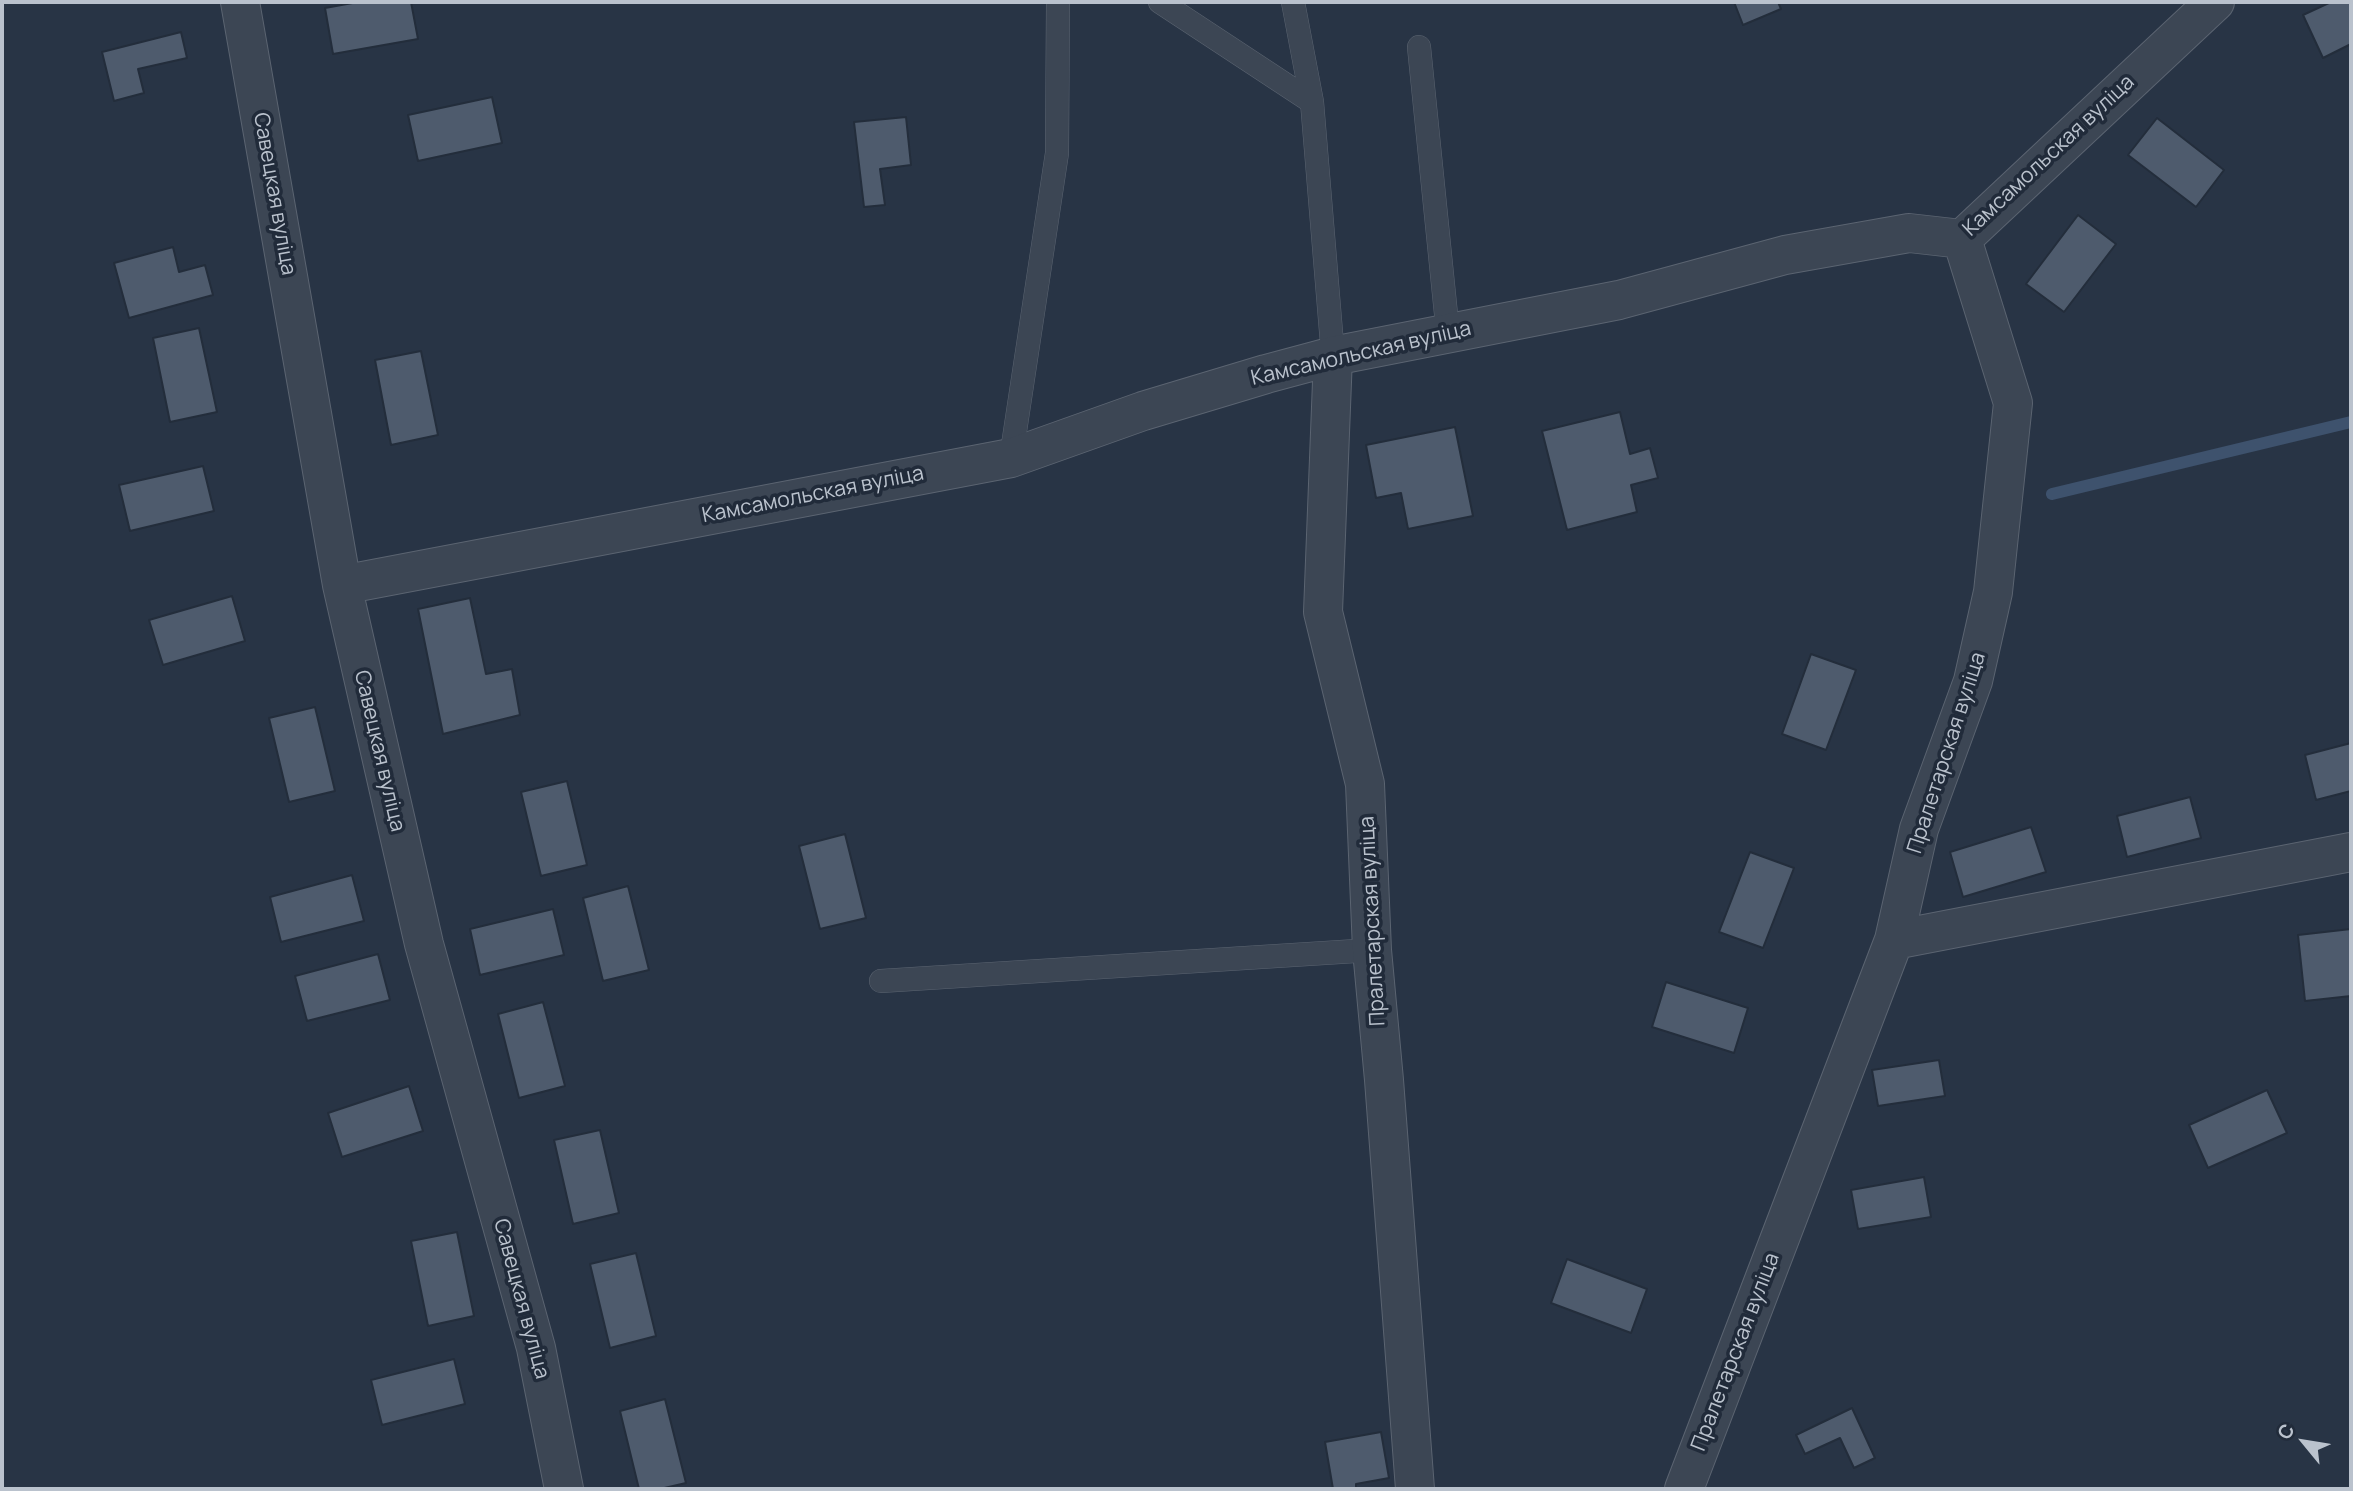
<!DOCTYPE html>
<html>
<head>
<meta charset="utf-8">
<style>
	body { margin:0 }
	#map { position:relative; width:2353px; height:1491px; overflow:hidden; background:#283445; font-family:Manrope,sans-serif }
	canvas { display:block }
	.frame { position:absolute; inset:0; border:4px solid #bac2cd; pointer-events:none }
	.north { position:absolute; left:2269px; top:1407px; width:70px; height:70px; -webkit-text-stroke:5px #212b3a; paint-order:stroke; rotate:300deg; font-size:19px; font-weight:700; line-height:28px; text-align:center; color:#bac2cd }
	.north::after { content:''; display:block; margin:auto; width:24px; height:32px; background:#bac2cd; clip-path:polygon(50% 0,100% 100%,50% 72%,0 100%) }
</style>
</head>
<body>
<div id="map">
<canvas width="2353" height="1491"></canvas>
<div class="frame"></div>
<div class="north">С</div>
</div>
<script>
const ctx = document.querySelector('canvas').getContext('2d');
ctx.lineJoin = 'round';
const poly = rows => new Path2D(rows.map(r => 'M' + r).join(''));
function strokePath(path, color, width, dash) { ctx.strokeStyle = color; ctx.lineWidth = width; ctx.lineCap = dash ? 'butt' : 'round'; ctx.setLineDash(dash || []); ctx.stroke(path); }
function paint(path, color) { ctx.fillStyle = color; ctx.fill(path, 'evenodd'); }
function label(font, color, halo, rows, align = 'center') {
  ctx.font = font + ' Manrope,sans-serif'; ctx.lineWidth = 7; ctx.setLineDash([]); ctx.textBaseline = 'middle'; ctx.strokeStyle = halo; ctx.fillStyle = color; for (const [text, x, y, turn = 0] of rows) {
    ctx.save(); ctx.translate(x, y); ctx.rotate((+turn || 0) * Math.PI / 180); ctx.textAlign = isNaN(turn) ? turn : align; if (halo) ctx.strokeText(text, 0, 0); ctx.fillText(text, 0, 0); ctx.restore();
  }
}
const stream = poly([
	[2052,494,2351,422]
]);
const building = poly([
	[358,2,411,2,418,39,333,54,325,8,358,2],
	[1734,2,1778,2,1781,9,1743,25,1734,2],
	[2331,2,2351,2,2351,44,2323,58,2303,15,2331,2],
	[181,32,187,58,138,69,144,93,114,101,102,52,181,32],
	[492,97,502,143,418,161,408,115,492,97],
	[906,117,911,165,880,169,885,205,864,207,854,122,906,117],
	[2157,118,2224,170,2196,207,2128,155,2157,118],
	[2078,215,2116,244,2064,312,2026,284,2078,215],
	[173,247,179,272,205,265,213,295,129,318,114,263,173,247],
	[199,328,217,412,170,422,153,338,199,328],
	[421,351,438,435,391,445,375,360,421,351],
	[1620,412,1630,454,1650,448,1658,478,1631,485,1637,512,1567,530,1542,431,1620,412],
	[1455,427,1473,516,1408,529,1401,493,1376,498,1366,445,1455,427],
	[203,466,214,511,130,531,119,485,203,466],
	[232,596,245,641,163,665,149,620,232,596],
	[470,598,486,674,512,669,520,715,443,734,418,609,470,598],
	[1811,654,1856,670,1826,750,1782,734,1811,654],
	[315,707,335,791,289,802,269,718,315,707],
	[2351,743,2351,791,2316,800,2305,755,2351,743],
	[567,781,587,865,541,876,521,792,567,781],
	[2190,797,2201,838,2127,857,2117,816,2190,797],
	[2031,827,2046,872,1963,897,1950,852,2031,827],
	[845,834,866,918,820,929,799,846,845,834],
	[1750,852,1794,868,1763,948,1719,932,1750,852],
	[352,875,364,921,281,942,270,897,352,875],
	[628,886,649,970,603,981,583,898,628,886],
	[553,909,564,955,480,975,470,929,553,909],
	[2351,929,2351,996,2305,1001,2298,935,2351,929],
	[378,954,390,1000,307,1021,295,976,378,954],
	[1666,982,1748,1008,1734,1053,1652,1027,1666,982],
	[543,1002,565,1086,519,1098,498,1014,543,1002],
	[1939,1060,1945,1096,1878,1106,1872,1070,1939,1060],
	[409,1086,423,1131,342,1157,328,1113,409,1086],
	[2267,1090,2287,1133,2208,1168,2189,1125,2267,1090],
	[600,1130,619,1213,573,1224,554,1140,600,1130],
	[1924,1177,1931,1217,1858,1229,1851,1190,1924,1177],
	[457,1232,474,1316,428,1326,411,1241,457,1232],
	[636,1253,656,1336,610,1348,590,1264,636,1253],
	[1567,1259,1647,1289,1631,1333,1551,1303,1567,1259],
	[454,1359,465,1404,382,1425,371,1380,454,1359],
	[665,1399,686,1483,660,1489,639,1489,620,1411,665,1399],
	[1852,1408,1875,1458,1854,1468,1840,1438,1805,1454,1796,1435,1852,1408],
	[1381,1432,1389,1478,1356,1484,1356,1489,1333,1489,1325,1442,1381,1432]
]);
const service = poly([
	[1160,2,1312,102,1333,356],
	[1293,2,1312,102],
	[1419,47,1448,334],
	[1011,458,1057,153,1058,2],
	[881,981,1372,950]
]);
const minor = poly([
	[240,2,342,585,424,944,536,1348,564,1489],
	[1333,356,1323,612,1365,784,1372,950,1384,1080,1415,1489],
	[342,585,1011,458,1143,411,1266,374,1333,356,1619,300,1785,255,1909,233,1962,239,2215,2],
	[1894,940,2351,852],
	[1684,1489,1894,940,1919,829,1973,681,1993,592,2013,403,1962,239]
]);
const streetNames = [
	["Камсамольская вуліца",2049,156,-43],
	["Савецкая вуліца",274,194,80],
	["Камсамольская вуліца",1361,354,-13],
	["Камсамольская вуліца",813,495,-11],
	["Савецкая вуліца",379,751,77],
	["Пралетарская вуліца",1947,753,-72],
	["Пралетарская вуліца",1373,921,-93],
	["Савецкая вуліца",521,1299,75],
	["Пралетарская вуліца",1736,1352,-69]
];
strokePath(stream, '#3e526d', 12);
paint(building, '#4e5b6d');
strokePath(building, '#232d3b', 2);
strokePath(service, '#5b6471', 24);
strokePath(minor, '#5b6471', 40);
strokePath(service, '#3c4654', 23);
strokePath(minor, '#3c4654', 38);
label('21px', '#bac2cd', '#212b3a', streetNames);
</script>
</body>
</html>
